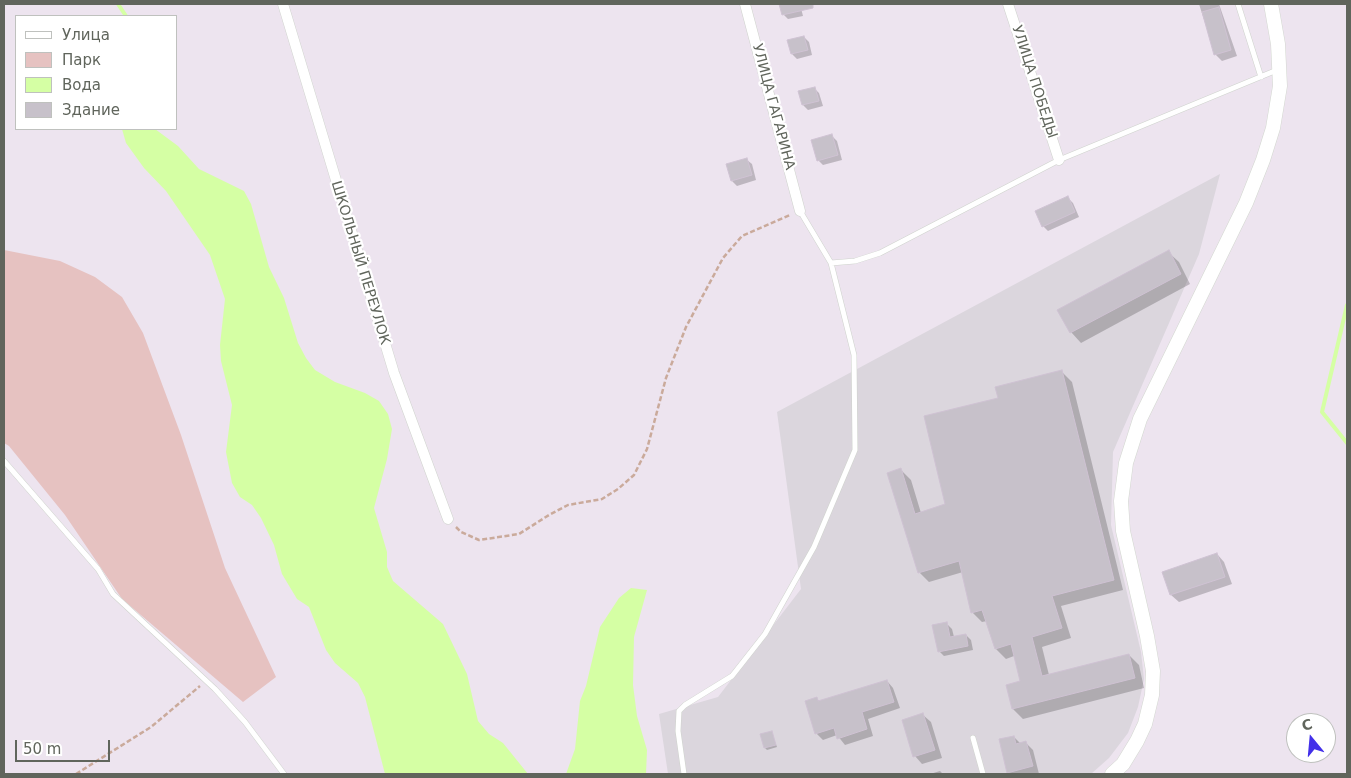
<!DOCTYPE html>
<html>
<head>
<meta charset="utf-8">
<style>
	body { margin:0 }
	#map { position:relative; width:1351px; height:778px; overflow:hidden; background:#ede4ef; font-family:"DejaVu Sans",sans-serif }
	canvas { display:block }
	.frame { position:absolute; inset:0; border:5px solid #60655c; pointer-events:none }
	.legend { position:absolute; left:15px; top:15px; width:162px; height:115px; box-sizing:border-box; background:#fff; border:1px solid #bfc1be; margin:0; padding:6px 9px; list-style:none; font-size:15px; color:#60655c }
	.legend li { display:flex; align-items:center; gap:10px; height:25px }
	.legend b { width:25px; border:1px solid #bfc1be }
	.north { position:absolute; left:1286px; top:713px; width:50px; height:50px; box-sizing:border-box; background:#fff; border:1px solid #bfc1be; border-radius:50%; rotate:343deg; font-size:14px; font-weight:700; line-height:20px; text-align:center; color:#60655c }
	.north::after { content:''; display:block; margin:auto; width:18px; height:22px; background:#4330e9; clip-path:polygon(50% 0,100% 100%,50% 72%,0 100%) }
	.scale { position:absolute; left:15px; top:740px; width:95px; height:22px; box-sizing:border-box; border:2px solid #60655c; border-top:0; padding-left:6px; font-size:15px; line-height:18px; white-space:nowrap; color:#60655c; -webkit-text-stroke:4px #fff; paint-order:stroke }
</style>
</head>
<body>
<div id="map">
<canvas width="1351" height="778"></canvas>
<div class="frame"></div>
<ul class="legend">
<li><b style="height:6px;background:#fff"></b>Улица</li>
<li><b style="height:14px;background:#e6c2c1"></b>Парк</li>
<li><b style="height:14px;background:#d5ffa4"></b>Вода</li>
<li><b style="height:14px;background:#c7c1ca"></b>Здание</li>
</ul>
<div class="north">С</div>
<div class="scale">50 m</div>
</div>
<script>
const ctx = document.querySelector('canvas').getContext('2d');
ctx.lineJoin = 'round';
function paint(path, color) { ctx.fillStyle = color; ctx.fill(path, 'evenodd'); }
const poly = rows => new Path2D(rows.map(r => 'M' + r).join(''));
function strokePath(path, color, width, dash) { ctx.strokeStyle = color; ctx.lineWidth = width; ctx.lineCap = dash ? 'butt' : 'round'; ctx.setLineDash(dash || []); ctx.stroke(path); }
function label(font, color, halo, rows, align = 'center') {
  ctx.font = font + ' "DejaVu Sans",sans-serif'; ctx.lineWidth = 4.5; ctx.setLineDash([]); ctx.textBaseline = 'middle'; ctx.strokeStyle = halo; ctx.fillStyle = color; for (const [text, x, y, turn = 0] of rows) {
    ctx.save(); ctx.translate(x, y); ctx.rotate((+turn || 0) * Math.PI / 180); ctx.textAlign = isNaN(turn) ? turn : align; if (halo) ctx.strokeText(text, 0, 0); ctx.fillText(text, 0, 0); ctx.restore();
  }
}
const industrial = poly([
	[1220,174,1199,254,1113,452,1111,525,1141,652,1144,679,1138,707,1128,733,1109,758,1091,774,668,774,659,714,718,697,801,589,777,412]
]);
const green = poly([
	[4,250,60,261,95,277,122,297,143,333,181,435,225,568,276,677,243,702,122,599,65,515,9,446,4,443]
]);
const water = poly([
	[122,129,155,129,178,146,199,169,244,191,251,204,269,267,284,298,298,343,306,358,315,370,335,382,365,393,379,401,388,414,392,429,387,459,374,508,387,552,387,567,393,581,443,624,467,674,478,721,489,734,503,743,528,774,385,774,365,697,358,683,335,663,326,650,309,607,297,599,282,574,274,545,261,518,252,505,240,497,232,483,226,452,232,405,221,361,220,345,225,299,210,255,166,191,144,168,126,143],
	[631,588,647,590,634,637,633,685,637,716,647,750,646,774,566,774,575,749,580,701,586,686,600,627,619,598]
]);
const shadow = poly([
	[781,4,800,4,803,16,788,19,783,14],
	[1199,4,1219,4,1237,56,1222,61,1215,54],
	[804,37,809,42,812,55,797,59,792,54,789,41],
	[814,88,819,93,823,106,808,110,803,105,800,92],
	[832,136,837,141,842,160,823,165,818,160],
	[747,160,752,164,756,180,737,186,732,181],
	[1068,198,1073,203,1079,217,1048,231,1043,226],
	[1168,252,1179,262,1190,284,1081,343,1071,332],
	[1062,372,1072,382,1123,590,1061,606,1071,638,1042,647,1049,675,1129,655,1139,665,1144,688,1023,719,1013,709,1022,682,1014,656,1006,659,996,649,987,621,982,622,972,612,963,572,929,582,919,572,901,470,911,480,921,513,947,505,1000,399],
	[1217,554,1224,562,1232,584,1179,602,1171,595,1163,572],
	[947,624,952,629,954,637,966,635,971,640,973,650,944,656,939,651],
	[887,681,893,688,900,708,868,719,873,736,845,745,837,735,823,740,816,733,816,698,820,702],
	[923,715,931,722,942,758,922,764,915,756],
	[771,732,777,747,767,750,765,748],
	[1014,737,1021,744,1026,743,1033,750,1039,774,1010,774,1008,772],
	[940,771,943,774,930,774]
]);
const stream = poly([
	[118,4,126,16],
	[1347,305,1322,412,1347,443]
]);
const building = poly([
	[779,4,813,4,813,8,782,15,779,4],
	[1219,7,1231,50,1214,55,1202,12,1219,7],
	[804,36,808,50,791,54,787,40,804,36],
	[815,87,819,101,802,105,798,91,815,87],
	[832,134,838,155,817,161,811,140,832,134],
	[747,158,752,175,731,181,726,164,747,158],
	[1068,196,1075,212,1042,227,1035,211,1068,196],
	[1169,250,1181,274,1070,333,1057,310,1169,250],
	[1062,370,1114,580,1052,596,1062,628,1032,637,1042,676,1129,654,1135,678,1012,709,1006,685,1020,681,1011,644,995,649,982,610,971,613,959,561,918,573,887,473,901,468,915,514,945,504,924,416,998,398,995,387,1062,370],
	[1217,553,1225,577,1170,595,1162,572,1217,553],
	[947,622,950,637,966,634,968,646,938,652,932,625,947,622],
	[887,680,894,702,862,712,867,729,837,739,834,728,815,734,805,701,817,697,818,701,887,680],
	[923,713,935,750,913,757,902,720,923,713],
	[772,731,776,745,764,748,760,734,772,731],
	[1014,736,1016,744,1026,741,1033,766,1007,773,999,739,1014,736]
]);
const path = poly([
	[456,527,461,532,479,540,519,534,549,515,568,505,602,499,618,489,634,475,647,449,666,378,686,327,723,258,742,236,790,215],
	[76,774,151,727,200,686]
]);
const lane = poly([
	[1238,4,1261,77],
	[800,211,831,263,855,261,880,253,1059,160,1277,70],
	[4,461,98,569,113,594,215,689,245,722,284,774],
	[973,738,983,774],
	[684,774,678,731,679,711,685,705,732,676,765,634,814,547,855,450,854,355,831,263]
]);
const street = poly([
	[283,4,394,373,448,519],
	[745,4,800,211],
	[1008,4,1059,160]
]);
const secondary = poly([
	[1112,774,1123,764,1137,741,1145,724,1152,695,1153,671,1147,636,1123,531,1121,501,1126,463,1140,419,1246,203,1263,160,1273,128,1280,86,1278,44,1271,4]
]);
const streetNames = [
	["УЛИЦА ПОБЕДЫ",1034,82,72],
	["УЛИЦА ГАГАРИНА",773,107,75],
	["ШКОЛЬНЫЙ ПЕРЕУЛОК",360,263,73]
];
paint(industrial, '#dbd6dd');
paint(green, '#e6c2c1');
paint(water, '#d5ffa4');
paint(shadow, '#0003');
strokePath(stream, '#d5ffa4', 4);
paint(building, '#c7c1ca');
strokePath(building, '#cfc2d3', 1);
strokePath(lane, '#cfd3cd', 6);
strokePath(street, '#cfd3cd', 11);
strokePath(secondary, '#d2d7cf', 15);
strokePath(path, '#caaa9b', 2.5, [5, 2.5]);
strokePath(lane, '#fff', 5);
strokePath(street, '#fff', 10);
strokePath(secondary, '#fff', 14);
label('14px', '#60655c', '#fff', streetNames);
</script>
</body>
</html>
